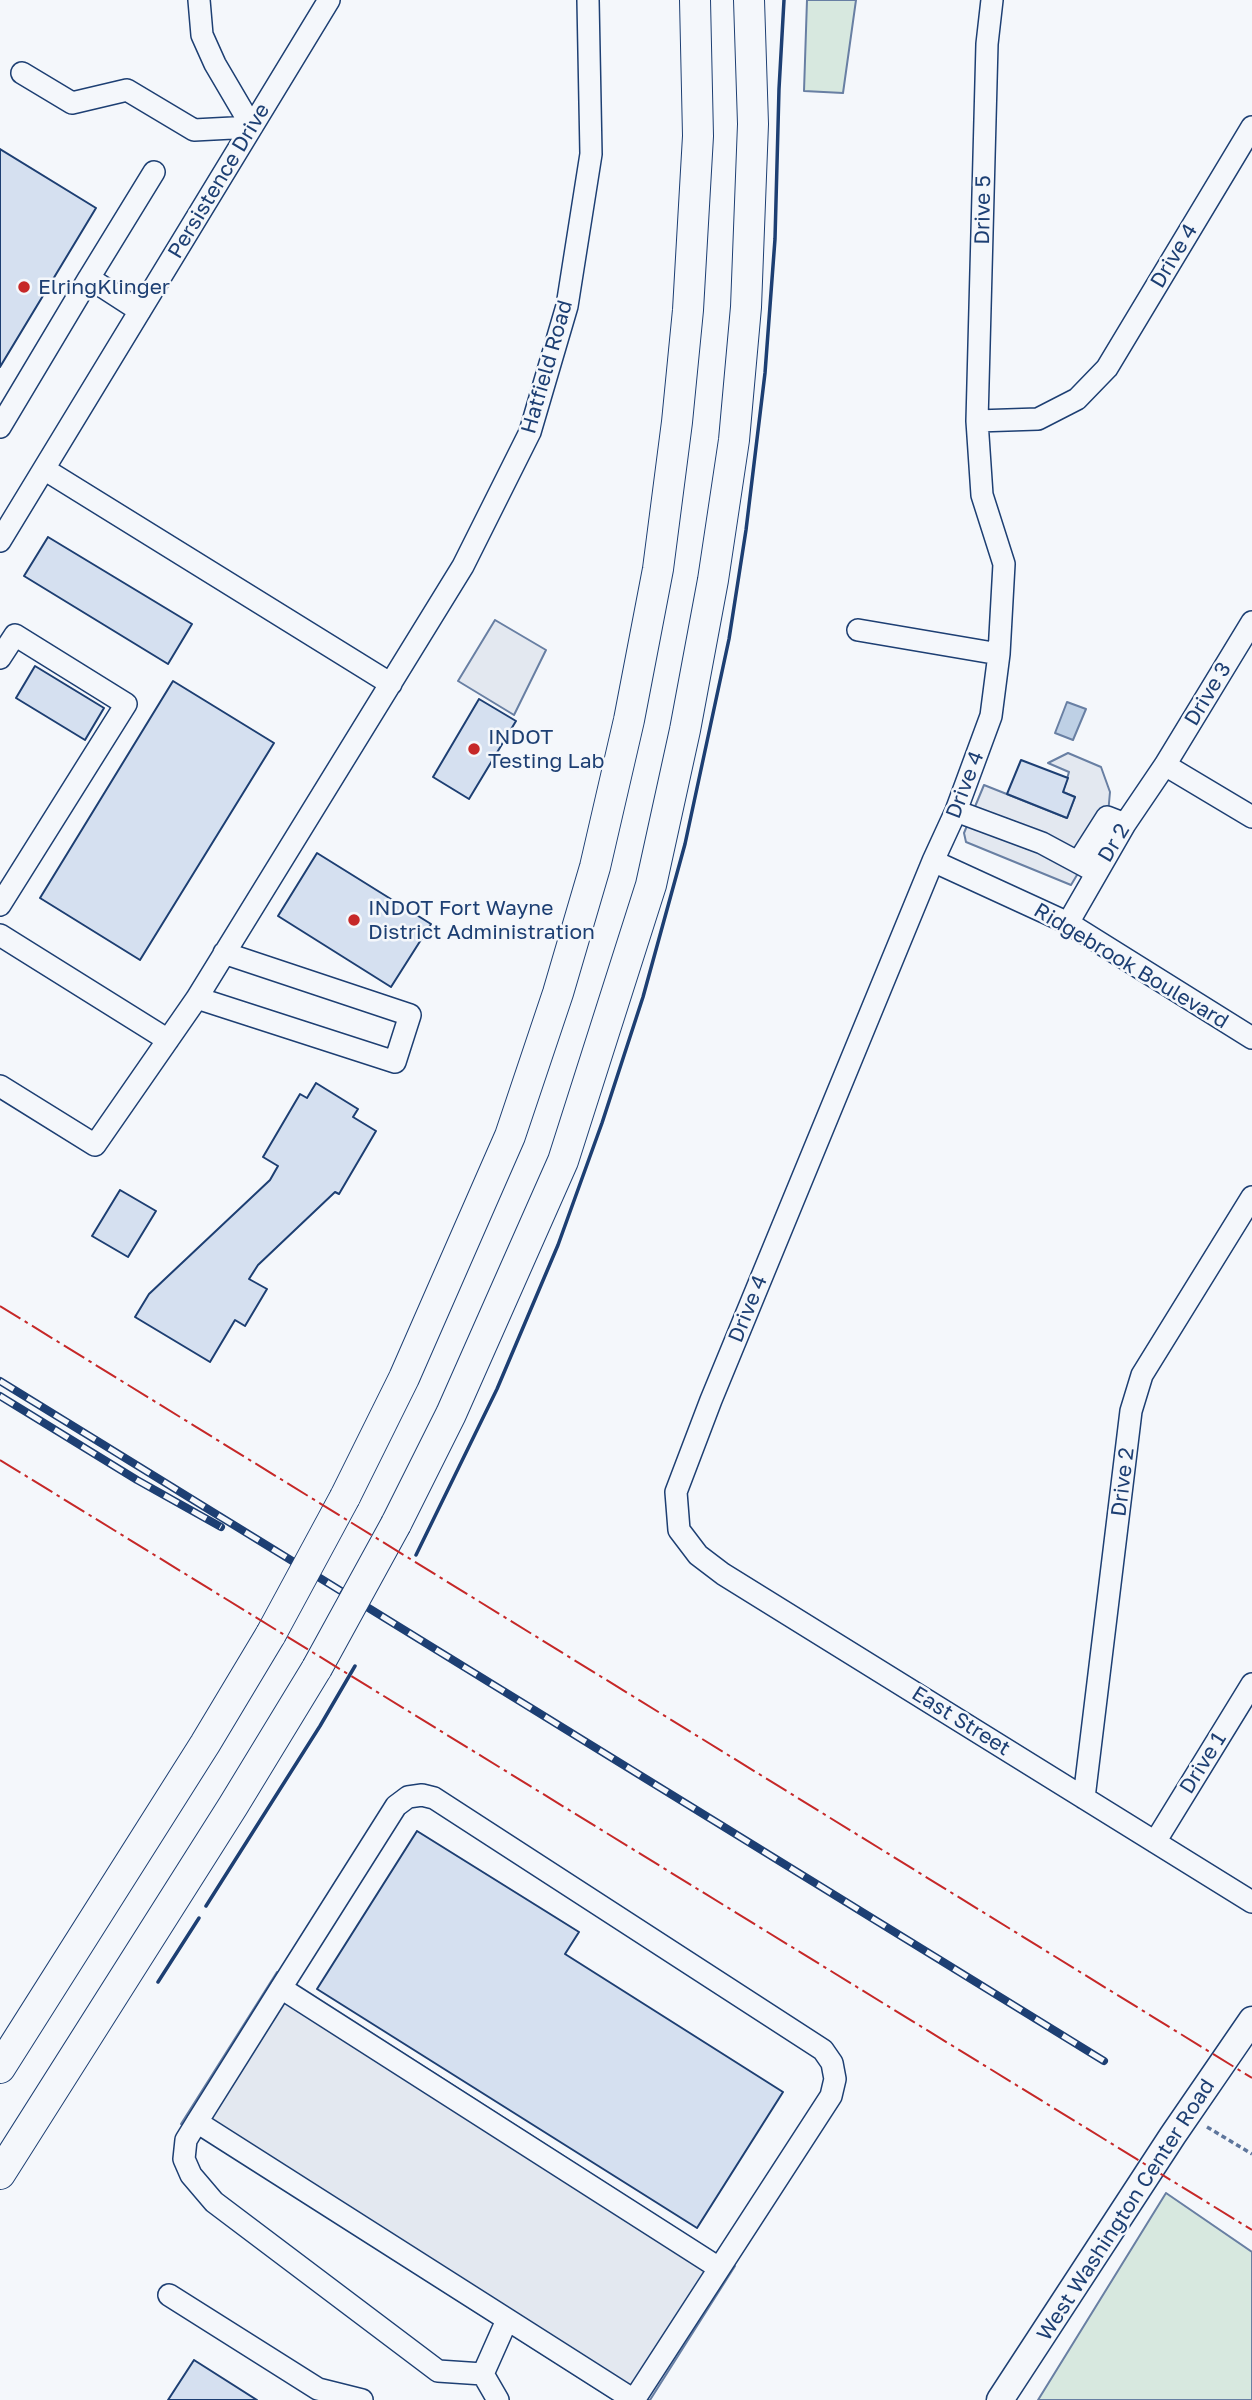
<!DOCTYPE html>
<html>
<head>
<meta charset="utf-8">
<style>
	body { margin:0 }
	canvas { display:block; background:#f4f7fb }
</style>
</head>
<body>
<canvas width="1252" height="2400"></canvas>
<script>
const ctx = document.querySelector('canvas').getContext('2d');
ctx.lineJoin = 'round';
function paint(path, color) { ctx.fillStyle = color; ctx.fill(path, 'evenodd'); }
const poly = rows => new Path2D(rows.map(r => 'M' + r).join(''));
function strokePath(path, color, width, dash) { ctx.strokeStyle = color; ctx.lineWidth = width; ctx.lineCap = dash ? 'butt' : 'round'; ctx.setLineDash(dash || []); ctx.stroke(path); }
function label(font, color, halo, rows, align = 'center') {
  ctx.font = font + ' "Golos Text",sans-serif'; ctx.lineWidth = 5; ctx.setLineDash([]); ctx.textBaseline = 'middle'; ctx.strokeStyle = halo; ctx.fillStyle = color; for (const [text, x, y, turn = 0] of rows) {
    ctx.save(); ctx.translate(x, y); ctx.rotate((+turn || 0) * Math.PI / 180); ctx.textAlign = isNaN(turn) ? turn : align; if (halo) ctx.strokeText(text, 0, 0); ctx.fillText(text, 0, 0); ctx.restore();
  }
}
const green = poly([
	[807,0,856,0,843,93,804,91,807,0],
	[1166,2193,1252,2252,1252,2400,1038,2400,1166,2193]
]);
const parking = poly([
	[495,620,546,650,514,715,458,681,495,620],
	[1068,753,1101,767,1110,792,1107,825,1071,885,966,842,964,833,984,785,1067,818,1075,797,1063,792,1069,772,1048,763,1068,753],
	[277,1972,735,2266,650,2400,614,2400,181,2124,277,1972]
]);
const water = poly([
	[1067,702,1086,709,1073,740,1055,733,1067,702]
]);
const building = poly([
	[0,149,96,208,0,367,0,149],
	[48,537,192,624,168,664,24,576,48,537],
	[35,666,104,708,85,740,16,698,35,666],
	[173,681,274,743,140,960,40,898,173,681],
	[479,699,516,721,469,799,433,777,479,699],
	[1021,760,1068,778,1063,792,1075,797,1067,818,1007,794,1021,760],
	[317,853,431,924,391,987,278,916,317,853],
	[316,1083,358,1109,353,1117,376,1131,339,1194,335,1192,258,1265,249,1279,267,1289,245,1326,235,1320,210,1362,135,1317,149,1294,270,1180,278,1166,263,1157,300,1094,307,1098,316,1083],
	[120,1190,156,1211,128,1257,92,1236,120,1190],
	[417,1831,579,1932,565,1954,783,2092,697,2228,317,1989,417,1831],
	[194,2360,257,2400,168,2400,194,2360]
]);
const path = poly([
	[1207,2127,1252,2154]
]);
const minor = poly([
	[992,0,987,44,977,421,982,495,1004,564,999,654,991,716,956,811,933,861,711,1400,676,1492,679,1530,698,1555,723,1574,1252,1902],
	[22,73,72,103,127,90,194,130,252,127,215,64,202,35,199,0],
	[89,278,154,172],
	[977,421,1038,419,1077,399,1107,368,1252,127],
	[0,427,89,278,140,311],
	[44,469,391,684],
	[0,541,329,0],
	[858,630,999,654],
	[0,658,15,635,126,704,0,905],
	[1165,765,1252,817],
	[956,811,1042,843,1096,872],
	[933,861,1068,923,1252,1038],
	[1079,861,1107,817,1125,824],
	[1068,923,1125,824,1165,765,1252,622],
	[0,935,168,1040],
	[197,998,395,1062,410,1015,224,953],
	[0,1086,95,1145,197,998,463,566,530,432,567,306,591,154,588,0],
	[1084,1798,1131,1411,1142,1375,1252,1197],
	[1155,1842,1252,1684],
	[281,1988,719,2268],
	[197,2122,634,2400,831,2096,835,2079,832,2063,823,2050,434,1798,422,1795,408,1797,396,1806,281,1988,197,2122,186,2140,184,2159,191,2175,214,2202,438,2371,483,2374],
	[169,2295,318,2389,362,2400],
	[483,2374,507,2320],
	[483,2374,498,2400]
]);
const major = poly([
	[1000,2400,1173,2135,1252,2020]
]);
const highway = poly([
	[345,1497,404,1378,510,1136,558,993,595,867,629,720,658,569,677,422,688,310,698,136,695,0],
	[396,1524,451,1414,563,1161,651,885,685,730,713,580,734,440,746,307,753,124,749,0],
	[0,2068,205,1744,271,1634],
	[0,2174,233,1806,317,1668]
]);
const rail = poly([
	[0,1381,1104,2061],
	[0,1396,137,1480,221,1527]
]);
const highwayBridge = poly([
	[271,1634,345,1497],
	[317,1668,396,1524]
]);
const wall = poly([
	[416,1555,497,1389,558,1245,602,1123,643,997,685,844,729,639,746,530,765,373,775,239,779,89,784,0],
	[206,1906,320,1726,355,1666],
	[158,1982,199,1918]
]);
const power = poly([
	[0,1306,1252,2078],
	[0,1460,1252,2230]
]);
const markers = [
	[24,287,7,"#c62828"],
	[474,749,7,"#c62828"],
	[354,920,7,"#c62828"]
];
const streetNames = [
	["Persistence Drive",219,181,-59],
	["Drive 5",983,210,-89],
	["Drive 4",1174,256,-59],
	["Hatfield Road",547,367,-74],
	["Drive 3",1208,694,-59],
	["Drive 4",965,785,-69],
	["Dr 2",1114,843,-59],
	["Ridgebrook Boulevard",1131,966,31],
	["Drive 4",748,1309,-68],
	["Drive 2",1123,1482,-83],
	["East Street",961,1721,32],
	["Drive 1",1203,1763,-58],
	["West Washington Center Road",1126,2210,-57]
];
const poiNames = [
	["ElringKlinger",38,287],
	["INDOT",488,737],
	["Testing Lab",488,761],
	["INDOT Fort Wayne",368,908],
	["District Administration",368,932]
];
paint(green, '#d7e8df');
strokePath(green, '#687fa3', 2);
paint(parking, '#e3e8f0');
strokePath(parking, '#687fa3', 2);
paint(water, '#bed0e5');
strokePath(water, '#687fa3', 2);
paint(building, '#d5e0f0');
strokePath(building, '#1d3f73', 2);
strokePath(minor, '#1d3f73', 24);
strokePath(major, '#1d3f73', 29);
strokePath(highway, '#1d3f73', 32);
strokePath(path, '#5e769c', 3.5, [5, 3.5]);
strokePath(minor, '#f4f7fb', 21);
strokePath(major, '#f4f7fb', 26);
strokePath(highway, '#f4f7fb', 30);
strokePath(rail, '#1d3f73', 8);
strokePath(rail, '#f4f7fb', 5, [16]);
strokePath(highwayBridge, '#1d3f73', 32, []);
strokePath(highwayBridge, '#f4f7fb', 30);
strokePath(wall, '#1d3f73', 3.5);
strokePath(power, '#c62828', 2, [24, 5, 3.5, 5]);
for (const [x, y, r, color] of markers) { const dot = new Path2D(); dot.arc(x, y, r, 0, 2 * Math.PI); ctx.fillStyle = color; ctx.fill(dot); strokePath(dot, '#f4f7fb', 2.5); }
label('21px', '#1d3f73', '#f4f7fb', streetNames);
label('21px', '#1d3f73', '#f4f7fb', poiNames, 'left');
</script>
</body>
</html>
